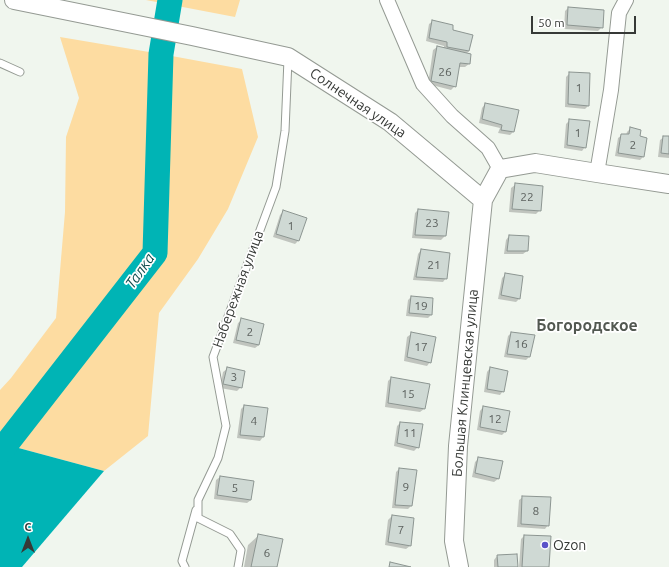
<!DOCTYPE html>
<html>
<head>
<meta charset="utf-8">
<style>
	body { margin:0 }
	#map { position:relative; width:669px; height:567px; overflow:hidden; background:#f0f6ee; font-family:Ubuntu,sans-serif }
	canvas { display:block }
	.north { position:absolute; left:8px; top:519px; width:40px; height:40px; -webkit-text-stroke:3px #fff; paint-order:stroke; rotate:0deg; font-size:11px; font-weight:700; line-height:16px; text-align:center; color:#363936 }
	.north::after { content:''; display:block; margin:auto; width:14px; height:18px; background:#363936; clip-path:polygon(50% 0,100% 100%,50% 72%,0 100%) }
	.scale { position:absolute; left:531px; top:16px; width:105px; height:18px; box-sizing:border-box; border:2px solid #363936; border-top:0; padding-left:5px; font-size:12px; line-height:14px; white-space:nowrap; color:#363936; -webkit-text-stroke:3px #fff; paint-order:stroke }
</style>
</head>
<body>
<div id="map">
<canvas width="669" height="567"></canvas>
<div class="north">С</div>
<div class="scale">50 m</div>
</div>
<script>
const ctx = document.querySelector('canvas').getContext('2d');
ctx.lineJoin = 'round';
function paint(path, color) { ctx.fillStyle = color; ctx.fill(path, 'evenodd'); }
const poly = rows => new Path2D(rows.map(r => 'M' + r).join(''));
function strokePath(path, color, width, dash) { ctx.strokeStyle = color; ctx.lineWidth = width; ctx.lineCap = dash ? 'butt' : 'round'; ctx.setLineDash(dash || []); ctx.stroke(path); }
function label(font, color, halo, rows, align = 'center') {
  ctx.font = font + ' Ubuntu,sans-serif'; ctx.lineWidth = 3.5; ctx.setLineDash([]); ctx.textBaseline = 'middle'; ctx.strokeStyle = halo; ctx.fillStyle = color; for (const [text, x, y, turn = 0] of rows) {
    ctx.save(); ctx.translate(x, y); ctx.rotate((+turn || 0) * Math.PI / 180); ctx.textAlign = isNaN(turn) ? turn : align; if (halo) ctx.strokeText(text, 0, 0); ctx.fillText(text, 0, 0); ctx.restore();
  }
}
const green = poly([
	[146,0,240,0,235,17],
	[60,37,161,54,242,69,258,137,228,209,198,259,159,313,148,436,104,471,0,443,0,390,11,378,56,318,65,212,66,137,79,98]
]);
const water = poly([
	[0,443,104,471,22,567,0,567]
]);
const shadow = poly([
	[568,8,602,27,598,31,564,29,565,11],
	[433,21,451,31,469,51,466,54,469,64,465,67,458,67,455,86,451,90,428,84,433,50,437,47,444,48,444,46,426,41,429,24],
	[570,73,588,106,585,109,565,107,566,77],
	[485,104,518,111,513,132,510,135,498,133,500,128,479,123,482,108],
	[570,120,585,147,582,151,564,148,566,124],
	[631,128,639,137,643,157,640,160,615,156,618,138,622,135,626,135,627,132],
	[664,137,669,137,669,158,658,157,660,140],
	[515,185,540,210,536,214,509,212,511,188],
	[418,210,445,236,441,240,412,238,415,213],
	[284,211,298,241,295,244,273,237,280,215],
	[509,236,527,251,523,254,504,254,506,240],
	[421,250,446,278,443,282,413,280,418,254],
	[505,275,519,299,516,302,498,299,502,278],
	[411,297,431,315,428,318,406,316,408,300],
	[242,320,259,345,255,348,233,343,238,323],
	[511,333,529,357,526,360,504,357,508,336],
	[411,334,430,362,427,366,404,361,407,337],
	[490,368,503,391,500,395,484,392,487,372],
	[227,369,241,387,237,391,220,388,223,372],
	[391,378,424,409,420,412,385,407,388,381],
	[244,406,267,408,263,437,260,441,237,438,241,409],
	[483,407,506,431,502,435,477,430,480,411],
	[400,423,418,447,414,451,394,446,397,426],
	[478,459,498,479,494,482,472,477,475,462],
	[399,469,411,506,408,509,392,508,396,472],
	[220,477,251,500,247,503,214,499,216,480],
	[523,497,548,525,545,529,517,527,519,500],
	[392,516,413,519,410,546,406,549,385,545,388,520],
	[259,535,276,567,244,567,248,545],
	[524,536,548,567,519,567,521,539],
	[497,556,517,567,494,567,494,560]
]);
const river = poly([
	[0,452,155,253,161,54,170,0]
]);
const building = poly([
	[568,7,604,10,603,28,567,25,568,7],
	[432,20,453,25,453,30,473,35,469,51,447,47,447,42,429,38,432,20],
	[437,46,471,54,470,64,460,63,456,87,431,81,437,46],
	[569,72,590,73,589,106,568,104,569,72],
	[485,103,519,110,514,132,501,130,502,125,482,119,485,103],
	[569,119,590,121,586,148,567,145,569,119],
	[630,127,641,130,640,136,647,138,644,157,618,153,621,134,629,134,630,127],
	[663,136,669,136,669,154,661,153,663,136],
	[515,183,543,186,541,211,512,209,515,183],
	[418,209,449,212,446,236,415,235,418,209],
	[283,210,307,218,299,241,276,234,283,210],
	[509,235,529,236,528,251,507,251,509,235],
	[421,249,450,253,447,279,416,277,421,249],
	[505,273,523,276,520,299,501,295,505,273],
	[411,296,433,298,432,315,409,313,411,296],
	[241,318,264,324,259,345,236,340,241,318],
	[411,332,436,337,431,363,407,357,411,332],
	[511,332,535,335,530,357,507,354,511,332],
	[227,367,245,371,242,388,223,384,227,367],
	[490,367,508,371,504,392,487,389,490,367],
	[391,377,430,384,425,409,388,403,391,377],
	[244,405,268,408,264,437,240,435,244,405],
	[483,406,510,411,506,432,480,427,483,406],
	[400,422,423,424,419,448,397,443,400,422],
	[478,457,503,461,499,479,475,473,478,457],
	[399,468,417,470,412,506,395,505,399,468],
	[220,476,254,481,251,500,217,495,220,476],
	[522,496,551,497,549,526,521,524,522,496],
	[392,515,414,518,411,546,388,542,392,515],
	[258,534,283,539,277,567,251,567,258,534],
	[524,535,551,536,549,567,522,567,524,535],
	[517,554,518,567,498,567,497,555,517,554],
	[390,562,411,567,389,567,390,562]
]);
const service = poly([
	[0,63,20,72],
	[185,567,182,561,196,510],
	[238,567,241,550,230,534,198,518,198,500,218,458,226,426,213,357,276,187,285,131,288,59]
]);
const minor = poly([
	[387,0,423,84,452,116,488,148,500,169],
	[597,173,611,90,619,13,626,0]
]);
const tertiary = poly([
	[14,0,192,36,288,57,390,122,483,200],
	[459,567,454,541,458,446,483,200,500,169,535,163,597,173,669,184]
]);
const markers = [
	[545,545,4,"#5a51c9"]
];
const numberNames = [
	["26",445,72],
	["1",579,88],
	["1",578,133],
	["2",633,145],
	["22",527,197],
	["23",432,223],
	["1",291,226],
	["21",434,265],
	["19",421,306],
	["2",250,332],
	["16",521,344],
	["17",421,347],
	["3",234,377],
	["15",408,394],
	["12",495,419],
	["4",254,421],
	["11",410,433],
	["9",406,487],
	["5",235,488],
	["8",536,511],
	["7",401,530],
	["6",267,553]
];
const streetNames = [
	["Солнечная улица",358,103,34],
	["Набережная улица",238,289,-70],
	["Большая Клинцевская улица",465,383,-85]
];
const poiNames = [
	["Ozon",553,545]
];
const waterNames = [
	["Талка",140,271,-55]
];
const quarterNames = [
	["Богородское",587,326]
];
paint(green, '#fddca1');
paint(water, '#00b4b5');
paint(shadow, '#0003');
strokePath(river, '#00b4b5', 25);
paint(building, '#cfd9d4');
strokePath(building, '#8c9591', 1);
strokePath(service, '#949a93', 9);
strokePath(minor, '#949a93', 16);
strokePath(tertiary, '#949a93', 20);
strokePath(service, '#fff', 7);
strokePath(minor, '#fff', 14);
strokePath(tertiary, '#fff', 18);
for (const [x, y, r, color] of markers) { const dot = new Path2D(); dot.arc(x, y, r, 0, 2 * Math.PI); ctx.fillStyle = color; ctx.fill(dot); strokePath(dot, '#fff', 1.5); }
label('12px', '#5c615e', null, numberNames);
label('14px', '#363936', '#fff', streetNames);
label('14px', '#363936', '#fff', poiNames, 'left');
label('italic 15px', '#114e4f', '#fff', waterNames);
label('bold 16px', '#525851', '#fff', quarterNames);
</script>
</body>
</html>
